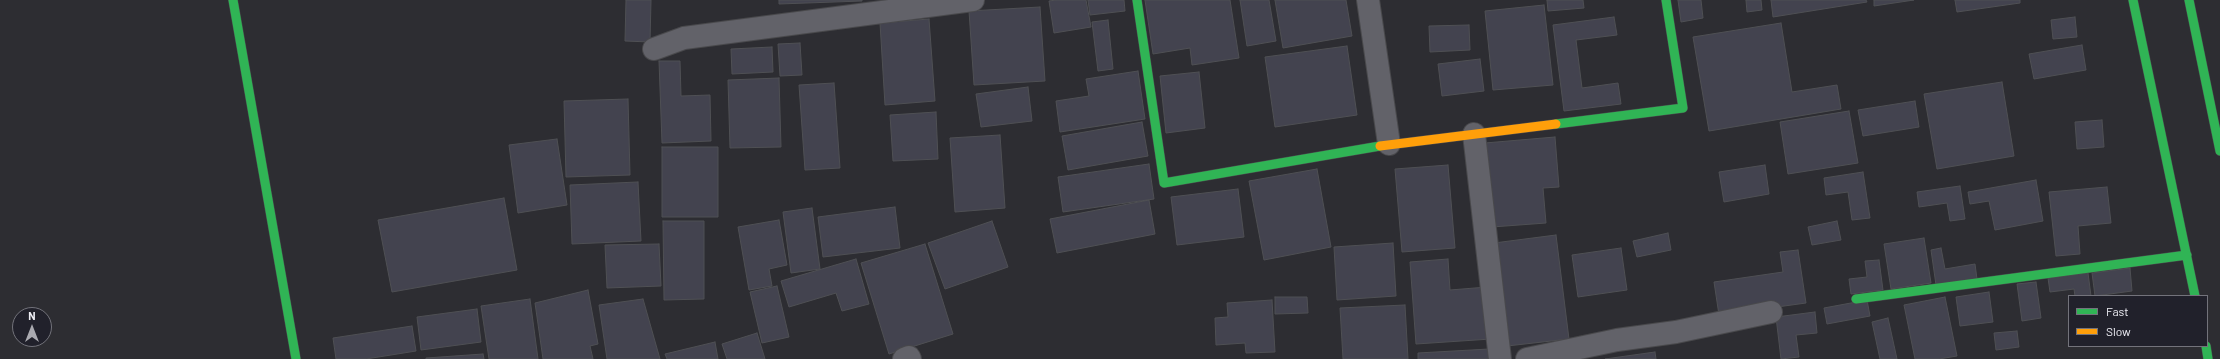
<!DOCTYPE html>
<html>
<head>
<meta charset="utf-8">
<style>
	body { margin:0 }
	#map { position:relative; width:2220px; height:359px; overflow:hidden; background:#2d2d32; font-family:Barlow,sans-serif }
	canvas { display:block }
	.legend { position:absolute; left:2068px; top:295px; width:140px; height:52px; box-sizing:border-box; background:#21212b; border:1px solid #73737b; margin:0; padding:5px 7px; list-style:none; font-size:12px; color:#ededf4 }
	.legend li { display:flex; align-items:center; gap:8px; height:20px }
	.legend b { width:20px; border:1px solid #73737b }
	.north { position:absolute; left:12px; top:307px; width:40px; height:40px; box-sizing:border-box; background:#21212b; border:1px solid #73737b; border-radius:50%; rotate:0deg; font-size:11px; font-weight:700; line-height:16px; text-align:center; color:#ededf4 }
	.north::after { content:''; display:block; margin:auto; width:14px; height:18px; background:#aaaab0; clip-path:polygon(50% 0,100% 100%,50% 72%,0 100%) }
</style>
</head>
<body>
<div id="map">
<canvas width="2220" height="359"></canvas>
<ul class="legend">
<li><b style="height:5px;background:#30b455"></b>Fast</li>
<li><b style="height:5px;background:#ff9f0a"></b>Slow</li>
</ul>
<div class="north">N</div>
</div>
<script>
const ctx = document.querySelector('canvas').getContext('2d');
ctx.lineJoin = 'round';
function paint(path, color) { ctx.fillStyle = color; ctx.fill(path, 'evenodd'); }
const poly = rows => new Path2D(rows.map(r => 'M' + r).join(''));
function strokePath(path, color, width, dash) { ctx.strokeStyle = color; ctx.lineWidth = width; ctx.lineCap = dash ? 'butt' : 'round'; ctx.setLineDash(dash || []); ctx.stroke(path); }
const building = poly([
	[626,0,651,0,650,42,625,41,626,0],
	[779,0,862,0,862,1,779,4,779,0],
	[1056,0,1086,0,1091,27,1054,33,1049,1,1056,0],
	[1088,0,1124,0,1125,11,1090,15,1088,0],
	[1145,0,1230,0,1239,58,1192,65,1190,48,1153,54,1145,0],
	[1240,0,1269,0,1276,41,1247,46,1240,0],
	[1275,0,1346,0,1352,36,1283,48,1275,0],
	[1547,0,1583,0,1584,8,1548,11,1547,0],
	[1678,0,1701,0,1703,18,1681,22,1678,0],
	[1746,0,1761,0,1762,10,1747,12,1746,0],
	[1771,0,1866,0,1867,2,1773,17,1771,0],
	[1874,0,1914,0,1874,6,1874,0],
	[1955,0,2020,0,2020,3,1957,12,1955,0],
	[1544,5,1553,85,1493,90,1485,11,1544,5],
	[1040,7,1045,81,974,85,969,11,1040,7],
	[1614,17,1617,35,1576,40,1582,88,1618,83,1621,104,1564,111,1553,25,1614,17],
	[2075,17,2077,37,2053,39,2051,20,2075,17],
	[929,19,935,101,885,105,880,23,929,19],
	[1108,20,1113,69,1098,71,1092,22,1108,20],
	[1781,23,1792,92,1837,85,1841,109,1709,131,1693,37,1781,23],
	[1469,25,1470,50,1430,52,1429,26,1469,25],
	[800,43,802,75,780,76,778,44,800,43],
	[2082,45,2086,70,2034,79,2029,54,2082,45],
	[1347,46,1357,115,1275,127,1265,57,1347,46],
	[772,47,773,72,732,74,731,49,772,47],
	[1480,59,1484,91,1442,96,1438,64,1480,59],
	[659,61,680,61,681,96,710,95,711,141,662,143,659,61],
	[1138,71,1145,119,1060,132,1056,101,1089,96,1086,79,1138,71],
	[1199,72,1205,128,1166,133,1160,76,1199,72],
	[779,78,781,147,730,148,728,80,779,78],
	[2002,82,2014,156,1937,169,1924,94,2002,82],
	[834,83,840,168,805,170,799,85,834,83],
	[1028,87,1032,121,981,127,976,94,1028,87],
	[628,99,630,175,566,177,564,101,628,99],
	[1915,101,1919,127,1863,136,1858,110,1915,101],
	[1849,111,1858,163,1788,174,1780,122,1849,111],
	[936,112,938,159,893,161,890,115,936,112],
	[2102,120,2104,147,2077,149,2075,122,2102,120],
	[1142,122,1148,156,1068,170,1062,136,1142,122],
	[1000,135,1005,208,955,212,950,138,1000,135],
	[1555,137,1559,187,1543,188,1546,223,1492,227,1485,143,1555,137],
	[557,139,567,205,518,213,509,145,557,139],
	[662,147,718,147,718,217,662,217,662,147],
	[1149,164,1154,199,1063,212,1058,177,1149,164],
	[1448,165,1455,248,1402,252,1395,169,1448,165],
	[1765,165,1769,194,1724,202,1719,172,1765,165],
	[1317,169,1331,247,1264,260,1249,181,1317,169],
	[1863,172,1870,218,1852,220,1848,192,1826,195,1824,178,1863,172],
	[2036,180,2043,221,1995,230,1989,201,1970,204,1968,192,2036,180],
	[638,182,641,241,572,244,570,185,638,182],
	[1960,186,1965,219,1950,221,1947,203,1919,207,1917,192,1960,186],
	[2107,187,2111,223,2078,226,2080,254,2056,256,2049,192,2107,187],
	[1238,189,1244,237,1177,245,1171,197,1238,189],
	[504,198,517,270,392,292,378,220,504,198],
	[1149,200,1155,234,1057,253,1050,219,1149,200],
	[895,207,900,248,823,257,818,217,895,207],
	[812,208,820,269,791,273,783,212,812,208],
	[779,220,787,265,769,269,772,286,749,290,738,227,779,220],
	[663,221,704,221,704,299,664,300,663,221],
	[992,221,1008,267,945,289,928,243,992,221],
	[1837,221,1841,240,1812,245,1808,227,1837,221],
	[1668,233,1671,250,1637,257,1633,241,1668,233],
	[1556,235,1569,339,1507,346,1494,243,1556,235],
	[1924,238,1931,283,1891,289,1884,244,1924,238],
	[1393,243,1396,296,1337,300,1334,247,1393,243],
	[659,244,661,286,607,288,605,245,659,244],
	[925,244,953,334,889,354,861,263,925,244],
	[1621,248,1627,290,1578,297,1572,255,1621,248],
	[1941,248,1945,269,1975,264,1977,279,1936,285,1931,250,1941,248],
	[1798,250,1806,303,1719,315,1714,282,1783,272,1780,252,1798,250],
	[856,259,869,304,842,311,836,293,789,307,781,281,856,259],
	[1448,259,1450,290,1487,287,1491,339,1416,344,1410,262,1448,259],
	[1879,260,1883,290,1851,294,1849,279,1867,277,1865,261,1879,260],
	[2130,268,2132,291,2095,296,2092,273,2130,268],
	[2088,273,2091,296,2075,296,2074,289,2050,292,2048,278,2088,273],
	[2036,282,2041,318,2022,321,2017,284,2036,282],
	[777,286,789,337,762,343,750,292,777,286],
	[588,290,598,344,590,346,593,359,543,359,535,303,588,290],
	[1989,292,1993,322,1960,326,1956,297,1989,292],
	[1275,297,1307,297,1308,313,1275,314,1275,297],
	[1945,297,1957,356,1939,359,1915,359,1904,305,1945,297],
	[530,299,538,359,489,359,481,306,530,299],
	[643,299,660,359,607,359,599,305,643,299],
	[1272,300,1275,352,1246,353,1245,343,1216,345,1215,318,1228,317,1227,303,1272,300],
	[1867,300,1870,316,1827,324,1824,308,1867,300],
	[1405,305,1408,359,1343,359,1340,308,1405,305],
	[477,309,481,342,421,350,417,317,477,309],
	[1815,312,1817,333,1796,335,1799,357,1781,359,1776,317,1815,312],
	[1888,318,1897,359,1880,359,1872,322,1888,318],
	[412,326,416,351,366,359,336,359,333,338,412,326],
	[2017,331,2019,347,1996,350,1994,333,2017,331],
	[757,333,765,359,727,359,722,344,757,333],
	[715,342,718,359,667,359,665,354,715,342],
	[1489,349,1490,359,1418,359,1418,353,1489,349],
	[1655,352,1656,359,1605,359,1655,352],
	[483,354,484,359,426,359,426,358,483,354]
]);
const street = poly([
	[1368,0,1389,144],
	[654,49,684,38,973,0],
	[1474,134,1500,359],
	[904,359,909,357,910,359],
	[1527,359,1617,340,1676,332,1771,312]
]);
const fast = poly([
	[233,0,296,359],
	[1137,0,1164,183,1380,146],
	[2133,0,2195,296],
	[2189,0,2220,151],
	[1556,124,1683,108,1666,0],
	[1856,299,2187,255],
	[2206,346,2208,359]
]);
const slow = poly([
	[1380,146,1556,124]
]);
paint(building, '#43434f');
strokePath(building, '#4f5054', 1);
strokePath(street, '#49494c', 24);
strokePath(fast, '#49494c', 10);
strokePath(slow, '#49494c', 10);
strokePath(street, '#626269', 22);
strokePath(fast, '#30b455', 9);
strokePath(slow, '#ff9f0a', 9);
</script>
</body>
</html>
